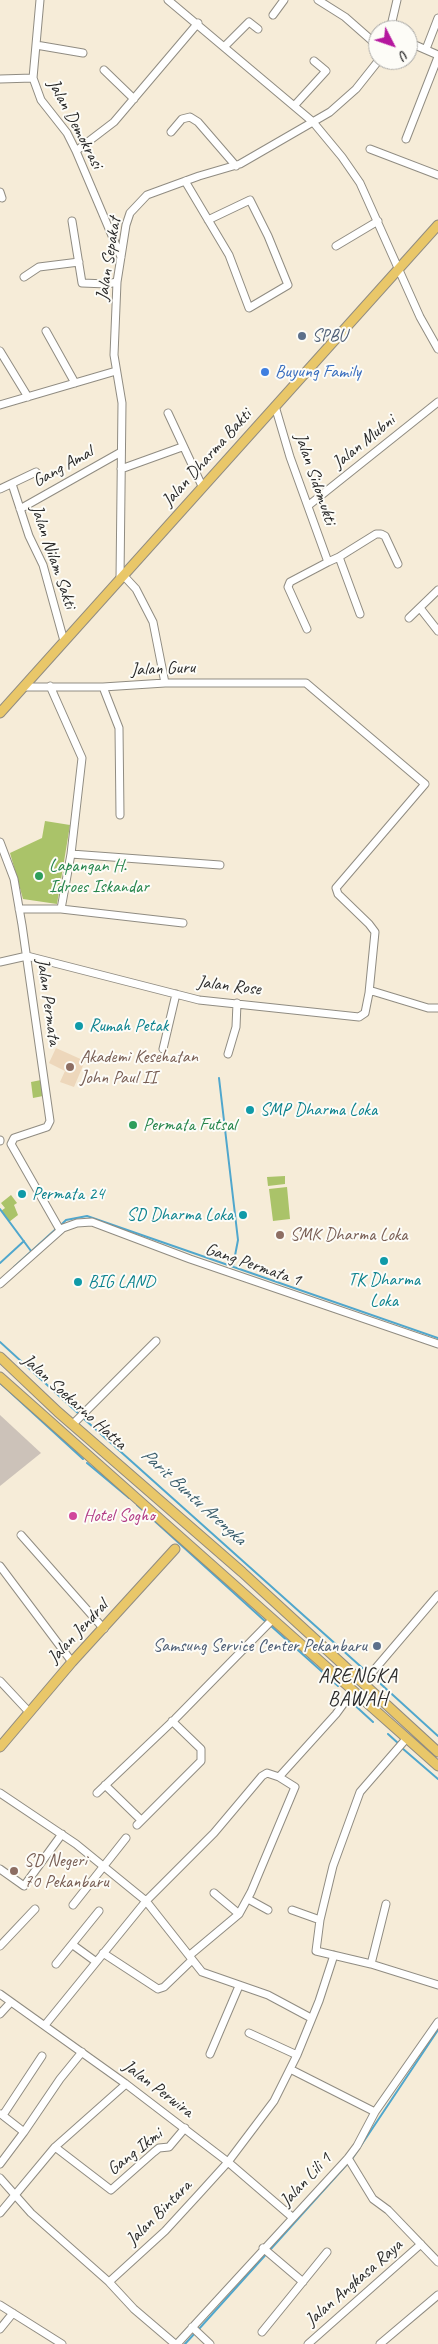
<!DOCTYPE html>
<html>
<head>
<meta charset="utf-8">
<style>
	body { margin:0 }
	#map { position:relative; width:438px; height:2344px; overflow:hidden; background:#f6ecd8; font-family:Caveat,sans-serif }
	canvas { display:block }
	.north { position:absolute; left:368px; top:20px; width:50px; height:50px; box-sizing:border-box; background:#fdfcf7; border:1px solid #a9a8a5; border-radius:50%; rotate:131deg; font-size:14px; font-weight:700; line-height:20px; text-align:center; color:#2b2b2b }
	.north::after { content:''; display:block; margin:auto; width:18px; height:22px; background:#b5179e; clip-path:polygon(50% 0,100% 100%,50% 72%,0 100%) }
</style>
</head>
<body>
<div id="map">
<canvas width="438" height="2344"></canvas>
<div class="north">U</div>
</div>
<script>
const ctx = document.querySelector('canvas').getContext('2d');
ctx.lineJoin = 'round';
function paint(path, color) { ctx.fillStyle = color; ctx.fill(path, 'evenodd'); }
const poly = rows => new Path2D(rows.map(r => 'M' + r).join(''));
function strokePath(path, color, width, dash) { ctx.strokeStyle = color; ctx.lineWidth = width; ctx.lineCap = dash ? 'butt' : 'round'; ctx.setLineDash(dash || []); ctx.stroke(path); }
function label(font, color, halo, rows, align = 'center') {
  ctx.font = font + ' Caveat,sans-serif'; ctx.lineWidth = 4; ctx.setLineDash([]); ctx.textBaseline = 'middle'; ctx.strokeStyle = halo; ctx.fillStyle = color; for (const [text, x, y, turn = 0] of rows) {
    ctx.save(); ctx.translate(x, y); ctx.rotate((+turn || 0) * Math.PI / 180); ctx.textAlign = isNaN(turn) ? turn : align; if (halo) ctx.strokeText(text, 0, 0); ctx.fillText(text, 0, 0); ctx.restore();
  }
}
const built = poly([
	[56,1048,85,1061,74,1087,60,1082,65,1071,49,1063]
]);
const industrial = poly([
	[0,1415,41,1453,0,1486]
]);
const green = poly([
	[45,821,70,825,57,904,23,899,10,853,42,838],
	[41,1080,43,1096,33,1098,31,1082],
	[285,1176,285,1184,268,1186,267,1177],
	[287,1187,290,1219,273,1221,269,1189],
	[11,1195,17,1203,14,1205,18,1215,9,1222,1,1211,5,1208,1,1203]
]);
const stream = poly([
	[219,1078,238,1240,233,1266],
	[0,1209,31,1251],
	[61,1225,66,1220,87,1216,438,1338],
	[0,1263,24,1241],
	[14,1267,57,1228],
	[0,1342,79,1414],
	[0,1383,83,1459],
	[83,1418,368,1673],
	[87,1463,129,1498],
	[137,1505,267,1623],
	[271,1626,338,1686],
	[372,1676,438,1736],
	[349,1700,373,1722],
	[388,1734,399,1744],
	[402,1748,438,1779],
	[352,2159,438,2030],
	[198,2330,349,2162],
	[185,2344,195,2333]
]);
const minor = poly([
	[40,0,33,78,41,100,67,133,76,151,121,257],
	[168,0,313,122,342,157,360,183,420,317,438,349],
	[318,0,345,17,378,46],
	[273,15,284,0],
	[390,30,397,0],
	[408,42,438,55],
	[36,45,83,53],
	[225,46,249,22,258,29],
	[426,49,438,18],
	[104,70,134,99],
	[0,79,33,78],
	[294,106,326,71,314,61],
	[171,132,182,119,190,117,198,122,236,166],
	[406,139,438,57],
	[370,149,438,175],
	[76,151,114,122,198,23],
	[185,181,229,255,249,308,288,285,268,236,250,200,208,220],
	[0,192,2,198],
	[72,221,82,283,107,284,117,282],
	[336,246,378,221],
	[24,277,39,267,79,262],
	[46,331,75,383],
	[0,351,28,397],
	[0,405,116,371],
	[275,406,290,457,328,562,339,557,360,614],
	[168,413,202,486],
	[121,469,182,447],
	[12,484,29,536,43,565,64,641],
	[0,489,36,472],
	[309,505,438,402],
	[20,509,121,452],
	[339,557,376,534,381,534,385,536,398,564],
	[123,575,136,589,153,622,165,683],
	[120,578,122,403,114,355,117,282,126,225,130,213,147,195,199,176,240,164,330,112,356,89,379,60],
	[420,608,438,631],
	[409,618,438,590],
	[307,629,288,587,290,582,328,562],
	[50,686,82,758,71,854,61,909],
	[24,687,103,687,165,683,306,683,425,784,336,888,338,894,369,924,375,932,369,993],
	[103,687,119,728,120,815],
	[0,842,14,879,22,925,50,1121,47,1127,14,1138,11,1144,60,1230],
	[71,854,220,865],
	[19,909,61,909,183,923],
	[0,962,27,956,199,1000,359,1017,365,1013,369,993,372,991,428,1008,438,1008],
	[163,1049,176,994],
	[228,1054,236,1027,237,1003],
	[0,1141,0,1140],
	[0,1284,63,1228,77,1223,92,1222,190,1259,438,1344],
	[73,1424,156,1341],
	[21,1535,104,1629],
	[0,1566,72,1662],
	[0,1681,29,1712],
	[363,1683,438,1595],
	[279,1777,336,1714,352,1692],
	[105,1785,141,1820],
	[0,1793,76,1844,146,1901,202,1972,268,1995,311,2018],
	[97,1793,175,1719,273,1619],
	[137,1825,201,1761,201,1749,172,1721],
	[0,1869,24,1886,62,1834],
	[214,1893,239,1914],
	[248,1899,268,1910],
	[386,1904,371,1964,316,1951,320,1920,333,1866,360,1792,406,1739],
	[73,1905,126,1838],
	[292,1910,320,1920],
	[73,1945,95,1961],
	[0,1946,35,1909],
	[103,1953,158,1989,164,1987,192,1960],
	[56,1964,99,1911],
	[371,1964,438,1985],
	[0,1994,126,2084,228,2162,292,2217],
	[0,2014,11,2002],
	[45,2025,146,1901,214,1833,262,1776,267,1773,279,1777,295,1787,251,1892,239,1914,190,1955],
	[249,2033,297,2055],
	[210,2054,239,1986],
	[290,2069,375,2112],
	[1,2114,24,2132],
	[3,2115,42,2056],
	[55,2147,111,2190,154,2152,159,2148,169,2147,185,2128],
	[348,2158,373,2199,388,2210,438,2262],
	[0,2164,24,2132,60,2079,82,2052],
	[0,2178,31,2213,109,2282,134,2309,175,2344],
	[0,2213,55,2147,126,2084],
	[263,2248,303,2282],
	[109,2282,165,2231,199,2194,228,2162,274,2101,297,2055,319,2001,334,1955],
	[0,2305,62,2344],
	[192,2327,210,2344],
	[0,2329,13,2313],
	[262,2332,327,2252],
	[177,2344,348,2158,357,2146,375,2112,438,2022],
	[308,2344,421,2244],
	[380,2344,438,2295]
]);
const major = poly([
	[0,713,438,225],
	[0,1357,58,1412,242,1572,438,1752],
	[0,1377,438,1766],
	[0,1747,72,1662,175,1549]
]);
const markers = [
	[302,336,5,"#5c6f8a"],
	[265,372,5,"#3f7fe0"],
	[39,876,5,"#2e9e5b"],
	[79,1026,5,"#0f9aa8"],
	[70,1067,5,"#8d6e63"],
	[250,1110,5,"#0f9aa8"],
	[133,1125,5,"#2e9e5b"],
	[22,1194,5,"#0f9aa8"],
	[243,1215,5,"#0f9aa8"],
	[280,1235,5,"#8d6e63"],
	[384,1261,5,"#0f9aa8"],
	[78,1282,5,"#0f9aa8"],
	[73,1516,5,"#d1479c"],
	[377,1646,5,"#5c6f8a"],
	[14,1871,5,"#8d6e63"]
];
const streetNames = [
	["Jalan Demokrasi",75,124,62],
	["Jalan Sepakat",109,259,-81],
	["Jalan Mubni",364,442,-39],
	["Jalan Dharma Bakti",207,458,-48],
	["Gang Amal",63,467,-29],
	["Jalan Sidomukti",315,479,71],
	["Jalan Nilam Sakti",53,557,71],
	["Jalan Guru",163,669,-2],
	["Jalan Rose",229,986,7],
	["Jalan Permata",48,1002,82],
	["Gang Permata 1",253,1265,19],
	["Jalan Soekarno Hatta",74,1402,42],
	["Jalan Jendral",78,1632,-47],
	["Jalan Perwira",158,2089,37],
	["Gang Ikmi",135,2152,-38],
	["Jalan Lili 1",306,2180,-47],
	["Jalan Bintara",159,2213,-45],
	["Jalan Angkasa Raya",354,2283,-41]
];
const serviceNames = [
	["SPBU",312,336],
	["Samsung Service Center Pekanbaru",367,1646,"right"]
];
const shopNames = [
	["Buyung Family",275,372]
];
const leisureNames = [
	["Lapangan H.",49,866],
	["Idroes Iskandar",49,887],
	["Permata Futsal",143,1125]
];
const cultureNames = [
	["Rumah Petak",89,1026],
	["SMP Dharma Loka",260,1110],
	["Permata 24",32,1194],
	["SD Dharma Loka",233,1215,"right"],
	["TK Dharma",384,1280,"center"],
	["Loka",384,1301,"center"],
	["BIG LAND",88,1282]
];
const educationNames = [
	["Akademi Kesehatan",80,1057],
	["John Paul II",80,1078],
	["SMK Dharma Loka",290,1235],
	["SD Negeri",24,1861],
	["70 Pekanbaru",24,1882]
];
const hotelNames = [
	["Hotel Sogho",83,1516]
];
const waterNames = [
	["Parit Buntu Arengka",193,1497,42]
];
const quarterNames = [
	["ARENGKA",358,1677],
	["BAWAH",358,1700]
];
paint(built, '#edd7bb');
paint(industrial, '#ccc2b9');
paint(green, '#aac369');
strokePath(stream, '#50a7cd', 2);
strokePath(minor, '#908c82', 9);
strokePath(major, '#908c82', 11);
strokePath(minor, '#fff', 7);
strokePath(major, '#e9c769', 9);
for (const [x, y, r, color] of markers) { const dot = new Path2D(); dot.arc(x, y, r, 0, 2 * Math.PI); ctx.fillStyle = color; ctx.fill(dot); strokePath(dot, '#fdfcf7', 2); }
label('18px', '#2b2b2b', '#fdfcf7', streetNames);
label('18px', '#4e5e75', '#fdfcf7', serviceNames, 'left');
label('18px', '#366cbe', '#fdfcf7', shopNames, 'left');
label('18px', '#27864d', '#fdfcf7', leisureNames, 'left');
label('18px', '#0d838f', '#fdfcf7', cultureNames, 'left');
label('18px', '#785e54', '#fdfcf7', educationNames, 'left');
label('18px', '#b23c85', '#fdfcf7', hotelNames, 'left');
label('italic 19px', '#3a5d6c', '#fdfcf7', waterNames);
ctx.letterSpacing = '1px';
label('20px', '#2b2b2b', '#fdfcf7', quarterNames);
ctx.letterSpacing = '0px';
</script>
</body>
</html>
